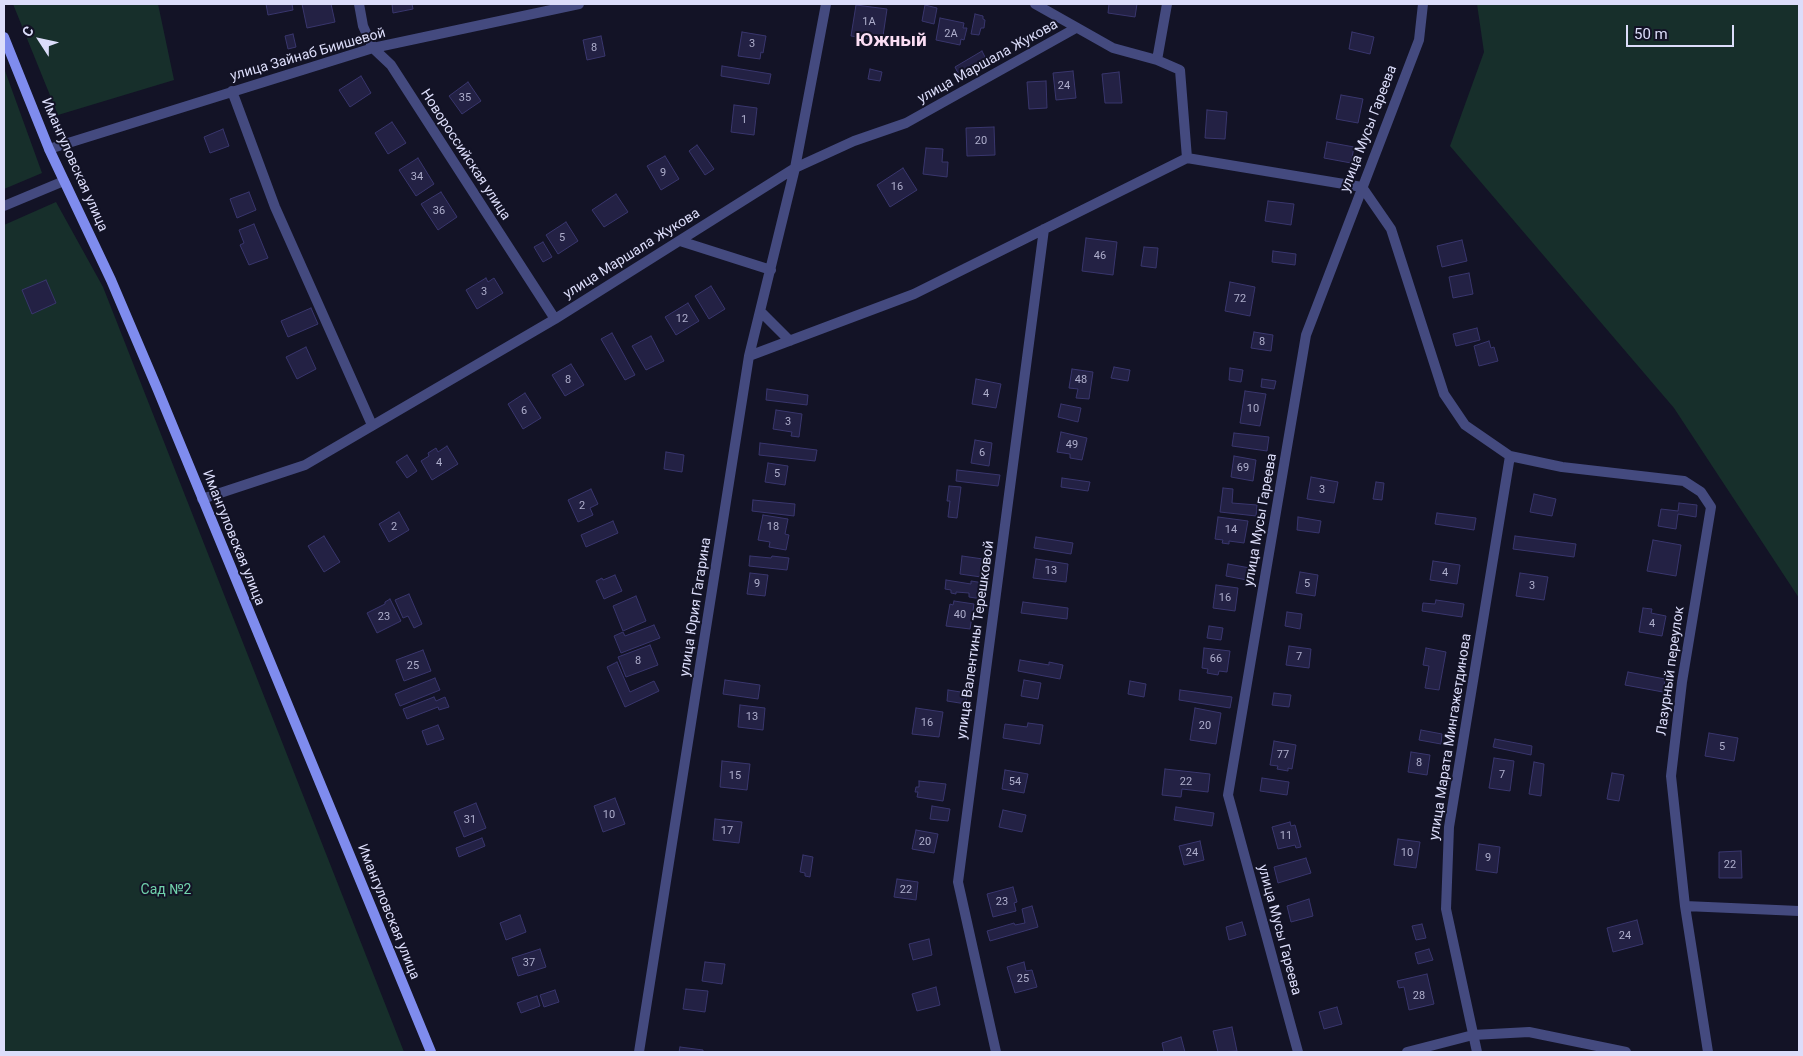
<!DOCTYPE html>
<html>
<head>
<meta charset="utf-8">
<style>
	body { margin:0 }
	#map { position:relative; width:1803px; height:1056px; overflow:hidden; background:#131326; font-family:Roboto,sans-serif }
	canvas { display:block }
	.frame { position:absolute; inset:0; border:5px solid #dcddfa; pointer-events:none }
	.north { position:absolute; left:15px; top:15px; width:50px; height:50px; -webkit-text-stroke:4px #131326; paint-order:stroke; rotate:305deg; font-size:14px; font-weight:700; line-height:20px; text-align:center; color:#dcddfa }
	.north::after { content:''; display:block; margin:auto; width:18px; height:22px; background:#dcddfa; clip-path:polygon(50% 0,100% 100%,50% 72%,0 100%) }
	.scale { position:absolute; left:1626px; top:25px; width:108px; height:22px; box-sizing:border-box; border:2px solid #dcddfa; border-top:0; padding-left:6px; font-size:15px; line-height:18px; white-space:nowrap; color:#dcddfa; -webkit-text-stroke:4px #131326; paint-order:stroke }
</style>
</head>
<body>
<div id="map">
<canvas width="1803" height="1056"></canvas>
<div class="frame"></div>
<div class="north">С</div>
<div class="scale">50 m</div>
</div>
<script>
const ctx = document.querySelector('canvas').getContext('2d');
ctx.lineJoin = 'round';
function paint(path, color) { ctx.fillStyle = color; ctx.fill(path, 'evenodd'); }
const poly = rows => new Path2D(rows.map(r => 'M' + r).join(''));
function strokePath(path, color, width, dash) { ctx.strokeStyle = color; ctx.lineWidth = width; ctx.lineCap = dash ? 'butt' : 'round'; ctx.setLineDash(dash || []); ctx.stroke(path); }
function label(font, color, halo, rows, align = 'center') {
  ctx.font = font + ' Roboto,sans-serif'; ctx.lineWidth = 4; ctx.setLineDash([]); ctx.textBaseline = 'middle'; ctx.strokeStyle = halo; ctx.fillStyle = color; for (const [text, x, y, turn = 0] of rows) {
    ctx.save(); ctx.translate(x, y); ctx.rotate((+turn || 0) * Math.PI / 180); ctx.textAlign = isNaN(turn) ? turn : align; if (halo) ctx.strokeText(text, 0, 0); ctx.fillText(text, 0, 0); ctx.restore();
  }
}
const green = poly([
	[13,4,158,4,174,80,58,115],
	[1477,4,1799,4,1799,598,1674,408,1450,146,1484,52],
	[4,68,42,173,4,189],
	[56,202,103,287,404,1052,4,1052,4,225]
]);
const building = poly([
	[266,4,292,4,293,10,268,15,266,4],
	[302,4,331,4,335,22,307,28,302,4],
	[392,4,412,4,413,9,393,13,392,4],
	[1109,4,1137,4,1135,17,1108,13,1109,4],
	[856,5,887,9,883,36,870,34,870,39,851,36,856,5],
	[925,5,937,8,934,24,922,21,925,5],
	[975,14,983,16,983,19,985,20,984,28,981,28,979,35,971,34,975,14],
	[940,18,964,23,963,28,967,28,964,40,961,39,960,45,936,40,940,18],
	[742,32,766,36,763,53,761,52,760,59,738,56,742,32],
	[1352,32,1374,37,1370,54,1349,49,1352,32],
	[293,34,296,47,288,49,285,36,293,34],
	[601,36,605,56,587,60,583,40,601,36],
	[982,51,986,59,959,75,955,67,982,51],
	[722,66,771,74,769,84,721,76,722,66],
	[870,69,882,72,880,81,868,79,870,69],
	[1073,71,1076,98,1056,100,1053,73,1073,71],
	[1119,72,1122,103,1105,103,1102,74,1119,72],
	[361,76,371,93,350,107,339,90,361,76],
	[1046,81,1047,108,1029,109,1027,82,1046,81],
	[468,82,481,101,462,114,449,96,468,82],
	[1341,95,1363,99,1358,123,1336,119,1341,95],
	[734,105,757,108,754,135,731,132,734,105],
	[1207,110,1227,112,1225,139,1205,138,1207,110],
	[392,122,406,143,388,154,375,133,392,122],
	[994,127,995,155,967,156,966,128,994,127],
	[223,129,229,146,210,153,204,137,223,129],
	[1327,142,1354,147,1351,163,1324,158,1327,142],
	[697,145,714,169,705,175,689,151,697,145],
	[926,148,943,149,942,162,948,162,947,177,923,174,926,148],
	[665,156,679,179,661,190,647,166,665,156],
	[418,158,434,184,416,196,399,170,418,158],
	[903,168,917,190,890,207,877,185,903,168],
	[249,192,256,210,237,218,230,199,249,192],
	[441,192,457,217,438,230,421,204,441,192],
	[616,194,628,212,604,227,592,210,616,194],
	[1268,201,1294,204,1291,225,1265,221,1268,201],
	[566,222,578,241,558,254,546,235,566,222],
	[254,224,268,258,249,265,240,245,244,243,239,230,254,224],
	[1086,238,1117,242,1113,275,1082,271,1086,238],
	[1462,240,1467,261,1442,267,1437,246,1462,240],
	[543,242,552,257,543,262,534,247,543,242],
	[1144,247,1158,248,1156,268,1141,266,1144,247],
	[1273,251,1296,254,1295,265,1272,262,1273,251],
	[1469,273,1473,294,1453,298,1449,277,1469,273],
	[486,278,488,282,494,278,503,293,477,309,466,290,486,278],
	[46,280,56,303,32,314,22,290,46,280],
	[1230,282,1255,287,1250,316,1225,311,1230,282],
	[711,286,725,309,709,319,695,296,711,286],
	[688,303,699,321,676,335,665,317,688,303],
	[311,308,318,324,288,337,281,321,311,308],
	[1477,328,1480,340,1456,346,1453,334,1477,328],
	[1254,332,1273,335,1271,351,1251,348,1254,332],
	[612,333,635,375,625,380,601,339,612,333],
	[651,336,664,361,646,370,632,346,651,336],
	[1489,341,1491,348,1494,347,1498,361,1479,366,1474,346,1489,341],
	[306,347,316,369,297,379,286,357,306,347],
	[571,364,584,385,565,396,552,375,571,364],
	[1114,367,1130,370,1128,381,1111,378,1114,367],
	[1230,368,1243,370,1241,382,1229,380,1230,368],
	[1072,369,1093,372,1089,399,1076,398,1078,389,1069,388,1072,369],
	[976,379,1001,384,996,408,972,404,976,379],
	[1262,379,1276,381,1274,389,1261,387,1262,379],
	[767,389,808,395,807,405,766,400,767,389],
	[1245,391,1266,394,1260,426,1240,423,1245,391],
	[525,393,541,418,523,429,508,404,525,393],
	[1061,404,1081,408,1078,422,1058,417,1061,404],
	[776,410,802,414,799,437,791,436,792,432,773,429,776,410],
	[1061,432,1087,438,1082,460,1070,458,1070,454,1057,452,1061,432],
	[1234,433,1269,437,1267,451,1232,446,1234,433],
	[975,440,992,443,989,466,971,463,975,440],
	[760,443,817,450,815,461,759,455,760,443],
	[447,446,458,464,432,480,421,461,429,456,428,453,436,448,438,452,447,446],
	[666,452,684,455,682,472,664,469,666,452],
	[407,455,417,471,407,478,396,462,407,455],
	[1234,456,1256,460,1253,481,1231,477,1234,456],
	[768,463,788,466,785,485,765,482,768,463],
	[957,470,1000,475,998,486,956,481,957,470],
	[1311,477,1338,482,1334,503,1307,499,1311,477],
	[1062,478,1090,482,1088,491,1061,487,1062,478],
	[1376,482,1384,483,1382,500,1373,499,1376,482],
	[949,486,961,487,957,518,948,517,950,501,947,501,949,486],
	[1223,488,1233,489,1232,503,1257,505,1256,516,1220,512,1223,488],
	[591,489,598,504,590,508,593,515,578,522,568,500,591,489],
	[1534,494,1556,499,1552,516,1530,512,1534,494],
	[753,500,795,504,794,516,752,511,753,500],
	[1679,503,1697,505,1696,517,1678,514,1676,529,1658,526,1661,509,1678,511,1679,503],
	[399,512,409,530,389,542,379,524,399,512],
	[1437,513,1476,518,1474,530,1435,524,1437,513],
	[763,515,788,519,785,534,789,535,786,550,769,547,770,542,758,540,763,515],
	[1218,517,1248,521,1244,543,1229,541,1229,544,1222,543,1223,540,1215,539,1218,517],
	[1298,517,1321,521,1319,533,1297,530,1298,517],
	[613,521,618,533,586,547,581,535,613,521],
	[324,536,340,562,324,572,308,546,324,536],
	[1515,536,1576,544,1574,557,1513,549,1515,536],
	[1036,537,1073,543,1071,554,1034,548,1036,537],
	[1653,540,1681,545,1676,576,1647,571,1653,540],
	[750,556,771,558,772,556,789,558,787,570,749,566,750,556],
	[962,556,983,559,981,577,960,574,962,556],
	[1036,559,1068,564,1066,582,1033,578,1036,559],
	[1433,561,1460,565,1457,584,1430,580,1433,561],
	[1228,564,1250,568,1247,580,1226,576,1228,564],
	[1300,572,1318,575,1315,596,1296,593,1300,572],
	[750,573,768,575,765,596,747,594,750,573],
	[1520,573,1548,577,1544,600,1516,596,1520,573],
	[615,575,622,591,604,599,596,581,602,578,603,580,615,575],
	[946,580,971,584,971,581,984,583,982,599,969,597,969,593,956,592,956,594,951,593,951,590,945,589,946,580],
	[1216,585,1238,588,1235,611,1213,608,1216,585],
	[409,594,422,624,414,628,408,616,403,618,395,600,409,594],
	[636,596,646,621,623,631,613,606,636,596],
	[390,599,401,621,377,633,367,613,385,604,385,602,390,599],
	[1436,600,1464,604,1462,617,1422,611,1423,603,1435,604,1436,600],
	[954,601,974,604,970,629,946,626,950,604,953,605,954,601],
	[1023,602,1068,608,1067,619,1021,613,1023,602],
	[1643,608,1652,609,1651,613,1666,616,1662,636,1639,632,1643,608],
	[1287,612,1302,614,1300,629,1285,626,1287,612],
	[654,625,660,638,621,653,614,636,623,632,625,636,654,625],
	[1209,626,1223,628,1221,640,1207,638,1209,626],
	[650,645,658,665,626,677,618,657,650,645],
	[1289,646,1311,649,1309,668,1286,665,1289,646],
	[1204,648,1230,651,1227,672,1219,671,1218,675,1207,673,1208,669,1202,668,1204,648],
	[1426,648,1446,652,1439,690,1425,688,1429,666,1423,665,1426,648],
	[423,650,431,671,404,681,396,660,423,650],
	[1020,660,1049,665,1049,662,1063,665,1060,679,1018,671,1020,660],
	[617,662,630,692,654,681,659,691,625,707,607,667,617,662],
	[1628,672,1665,679,1663,692,1625,685,1628,672],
	[435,678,440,690,400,706,395,694,435,678],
	[725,680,760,685,758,699,723,694,725,680],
	[1024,680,1041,683,1038,699,1021,696,1024,680],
	[1130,681,1146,684,1144,697,1128,694,1130,681],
	[948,690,967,693,966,704,947,701,948,690],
	[1180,690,1232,697,1230,708,1179,700,1180,690],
	[1274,693,1291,695,1289,707,1272,705,1274,693],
	[434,697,436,701,445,697,449,707,439,710,438,707,407,719,403,709,434,697],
	[740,705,765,708,763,730,738,727,740,705],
	[916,708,943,712,939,737,912,734,916,708],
	[1195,708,1221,713,1216,744,1190,740,1195,708],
	[1028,723,1043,725,1040,744,1003,738,1005,724,1027,727,1028,723],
	[438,725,444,739,427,745,422,731,438,725],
	[1421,730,1442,734,1441,744,1419,740,1421,730],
	[1709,733,1738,738,1734,761,1705,756,1709,733],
	[1495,739,1532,746,1531,755,1493,747,1495,739],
	[1274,741,1296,745,1292,769,1288,768,1288,771,1277,769,1278,766,1270,765,1274,741],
	[1411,752,1430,755,1427,775,1408,772,1411,752],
	[1494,758,1514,761,1510,791,1489,788,1494,758],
	[722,761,750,764,747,790,720,787,722,761],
	[1534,762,1544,764,1541,796,1529,794,1534,762],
	[1165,769,1210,774,1208,792,1182,789,1181,797,1162,795,1165,769],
	[1005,770,1028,774,1024,793,1002,789,1005,770],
	[1612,773,1624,775,1619,801,1607,799,1612,773],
	[1262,778,1289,782,1287,795,1260,791,1262,778],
	[919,781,946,784,943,801,917,797,918,792,915,792,916,787,919,787,919,781],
	[615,798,625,824,603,832,594,806,615,798],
	[476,803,486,828,464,837,454,812,476,803],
	[932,806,950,809,948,821,930,819,932,806],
	[1176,807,1214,813,1212,826,1174,820,1176,807],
	[1003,810,1026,815,1022,832,999,827,1003,810],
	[715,819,742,822,739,843,713,840,715,819],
	[1290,822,1291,826,1295,825,1301,847,1296,848,1295,845,1278,849,1272,827,1290,822],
	[916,830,938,834,934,853,912,849,916,830],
	[482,838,485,846,459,857,456,848,482,838],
	[1398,839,1420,842,1416,868,1394,865,1398,839],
	[1200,841,1204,860,1184,865,1179,846,1200,841],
	[1479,844,1500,847,1497,873,1476,870,1479,844],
	[1741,851,1742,878,1719,878,1719,852,1741,851],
	[803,855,813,857,810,877,805,876,805,873,800,872,803,855],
	[1306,858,1311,873,1278,883,1274,867,1306,858],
	[897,879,918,882,916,900,894,897,897,879],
	[1013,887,1017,902,1014,903,1016,911,993,917,987,894,1013,887],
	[1309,899,1313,916,1291,922,1287,906,1309,899],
	[1032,906,1038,927,990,941,987,931,1014,923,1015,925,1025,923,1022,909,1032,906],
	[520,915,526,932,506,940,500,923,520,915],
	[1637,920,1643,944,1613,952,1607,928,1637,920],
	[1242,922,1246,935,1229,940,1226,927,1242,922],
	[1422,924,1426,938,1416,940,1412,926,1422,924],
	[929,939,932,955,913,960,909,944,929,939],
	[540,949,546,967,518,976,512,958,540,949],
	[1429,949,1433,960,1418,964,1415,953,1429,949],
	[705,962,725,964,722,984,702,981,705,962],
	[1024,962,1026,971,1032,970,1037,987,1015,993,1007,967,1024,962],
	[1427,974,1434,1004,1409,1010,1404,987,1399,988,1397,981,1427,974],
	[936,987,940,1005,917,1011,912,994,936,987],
	[686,989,708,991,705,1012,683,1009,686,989],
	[555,990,559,1002,544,1007,540,995,555,990],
	[537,996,540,1006,521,1013,517,1003,537,996],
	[1337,1007,1342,1024,1324,1029,1319,1012,1337,1007],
	[1232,1027,1237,1051,1218,1052,1213,1031,1232,1027],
	[1181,1037,1185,1052,1164,1052,1162,1043,1181,1037],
	[680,1047,703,1050,703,1052,679,1052,680,1047]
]);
const street = poly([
	[359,4,363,26,373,48,391,65,555,319],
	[1035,4,1113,48,1157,60,1180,70,1187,158],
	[1157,60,1167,4],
	[232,91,275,207,372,425],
	[49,149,373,48,579,4],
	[4,206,64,181],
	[680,241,771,270],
	[760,311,790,341],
	[749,356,914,294,1187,158,1362,187,1391,229,1444,394,1465,425,1510,456,1562,467,1684,481,1701,492,1711,507,1682,682,1671,776,1685,906,1708,1052],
	[202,499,305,465,555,319,795,168,854,141,906,123,1076,28],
	[1685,906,1799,911],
	[639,1052,749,356,795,168,826,4],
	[996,1052,958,882,1044,229],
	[1298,1052,1228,795,1306,335,1419,40,1423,4],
	[1407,1052,1473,1035,1529,1032,1626,1052],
	[1477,1052,1446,909,1449,827,1510,456]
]);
const secondary = poly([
	[4,37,49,149,111,280,157,388,431,1052]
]);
const numberNames = [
	["1А",869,22],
	["2А",951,34],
	["3",752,44],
	["8",594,48],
	["24",1064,86],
	["35",465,98],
	["1",744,120],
	["20",981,141],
	["9",663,173],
	["34",417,177],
	["16",897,187],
	["36",439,211],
	["5",562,238],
	["46",1100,256],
	["3",484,292],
	["72",1240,299],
	["12",682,319],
	["8",1262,342],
	["8",568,380],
	["48",1081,380],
	["4",986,394],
	["10",1253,409],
	["6",524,411],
	["3",788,422],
	["49",1072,445],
	["6",982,453],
	["4",439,463],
	["69",1243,468],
	["5",777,474],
	["3",1322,490],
	["2",582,506],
	["2",394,527],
	["18",773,527],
	["14",1231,530],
	["13",1051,571],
	["4",1445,573],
	["9",757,584],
	["5",1307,584],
	["3",1532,586],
	["16",1225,598],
	["40",960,615],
	["23",384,617],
	["4",1652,624],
	["7",1299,657],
	["66",1216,659],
	["8",638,661],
	["25",413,666],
	["13",752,717],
	["16",927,723],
	["20",1205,726],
	["5",1722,747],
	["77",1283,755],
	["8",1419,763],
	["7",1502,775],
	["15",735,776],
	["54",1015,782],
	["22",1186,782],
	["10",609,815],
	["31",470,820],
	["17",727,831],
	["11",1286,836],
	["20",925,842],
	["24",1192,853],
	["10",1407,853],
	["9",1488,858],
	["22",1730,865],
	["22",906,890],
	["23",1002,902],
	["24",1625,936],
	["37",529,963],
	["25",1023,979],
	["28",1419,996]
];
const streetNames = [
	["улица Зайнаб Биишевой",308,55,-16],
	["улица Маршала Жукова",988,62,-29],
	["улица Мусы Гареева",1369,129,-69],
	["Новороссийская улица",465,155,57],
	["Имангуловская улица",74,165,66],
	["улица Маршала Жукова",632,254,-32],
	["улица Мусы Гареева",1261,520,-80],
	["Имангуловская улица",233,538,68],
	["улица Юрия Гагарина",696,607,-81],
	["улица Валентины Терешковой",976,640,-82],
	["Лазурный переулок",1671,671,-82],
	["улица Марата Мингажетдинова",1451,737,-81],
	["Имангуловская улица",388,912,68],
	["улица Мусы Гареева",1279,930,75]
];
const parkNames = [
	["Сад №2",166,890]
];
const districtNames = [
	["Южный",891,41]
];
paint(green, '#172f2b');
paint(building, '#232144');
strokePath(building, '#39366d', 1);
strokePath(street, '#444a7f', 10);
strokePath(secondary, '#7f8cee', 10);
label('11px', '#aeaecc', null, numberNames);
label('14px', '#dcddfa', '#131326', streetNames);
label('14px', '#71d2ac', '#131326', parkNames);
label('bold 19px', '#fbdef4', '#131326', districtNames);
</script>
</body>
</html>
